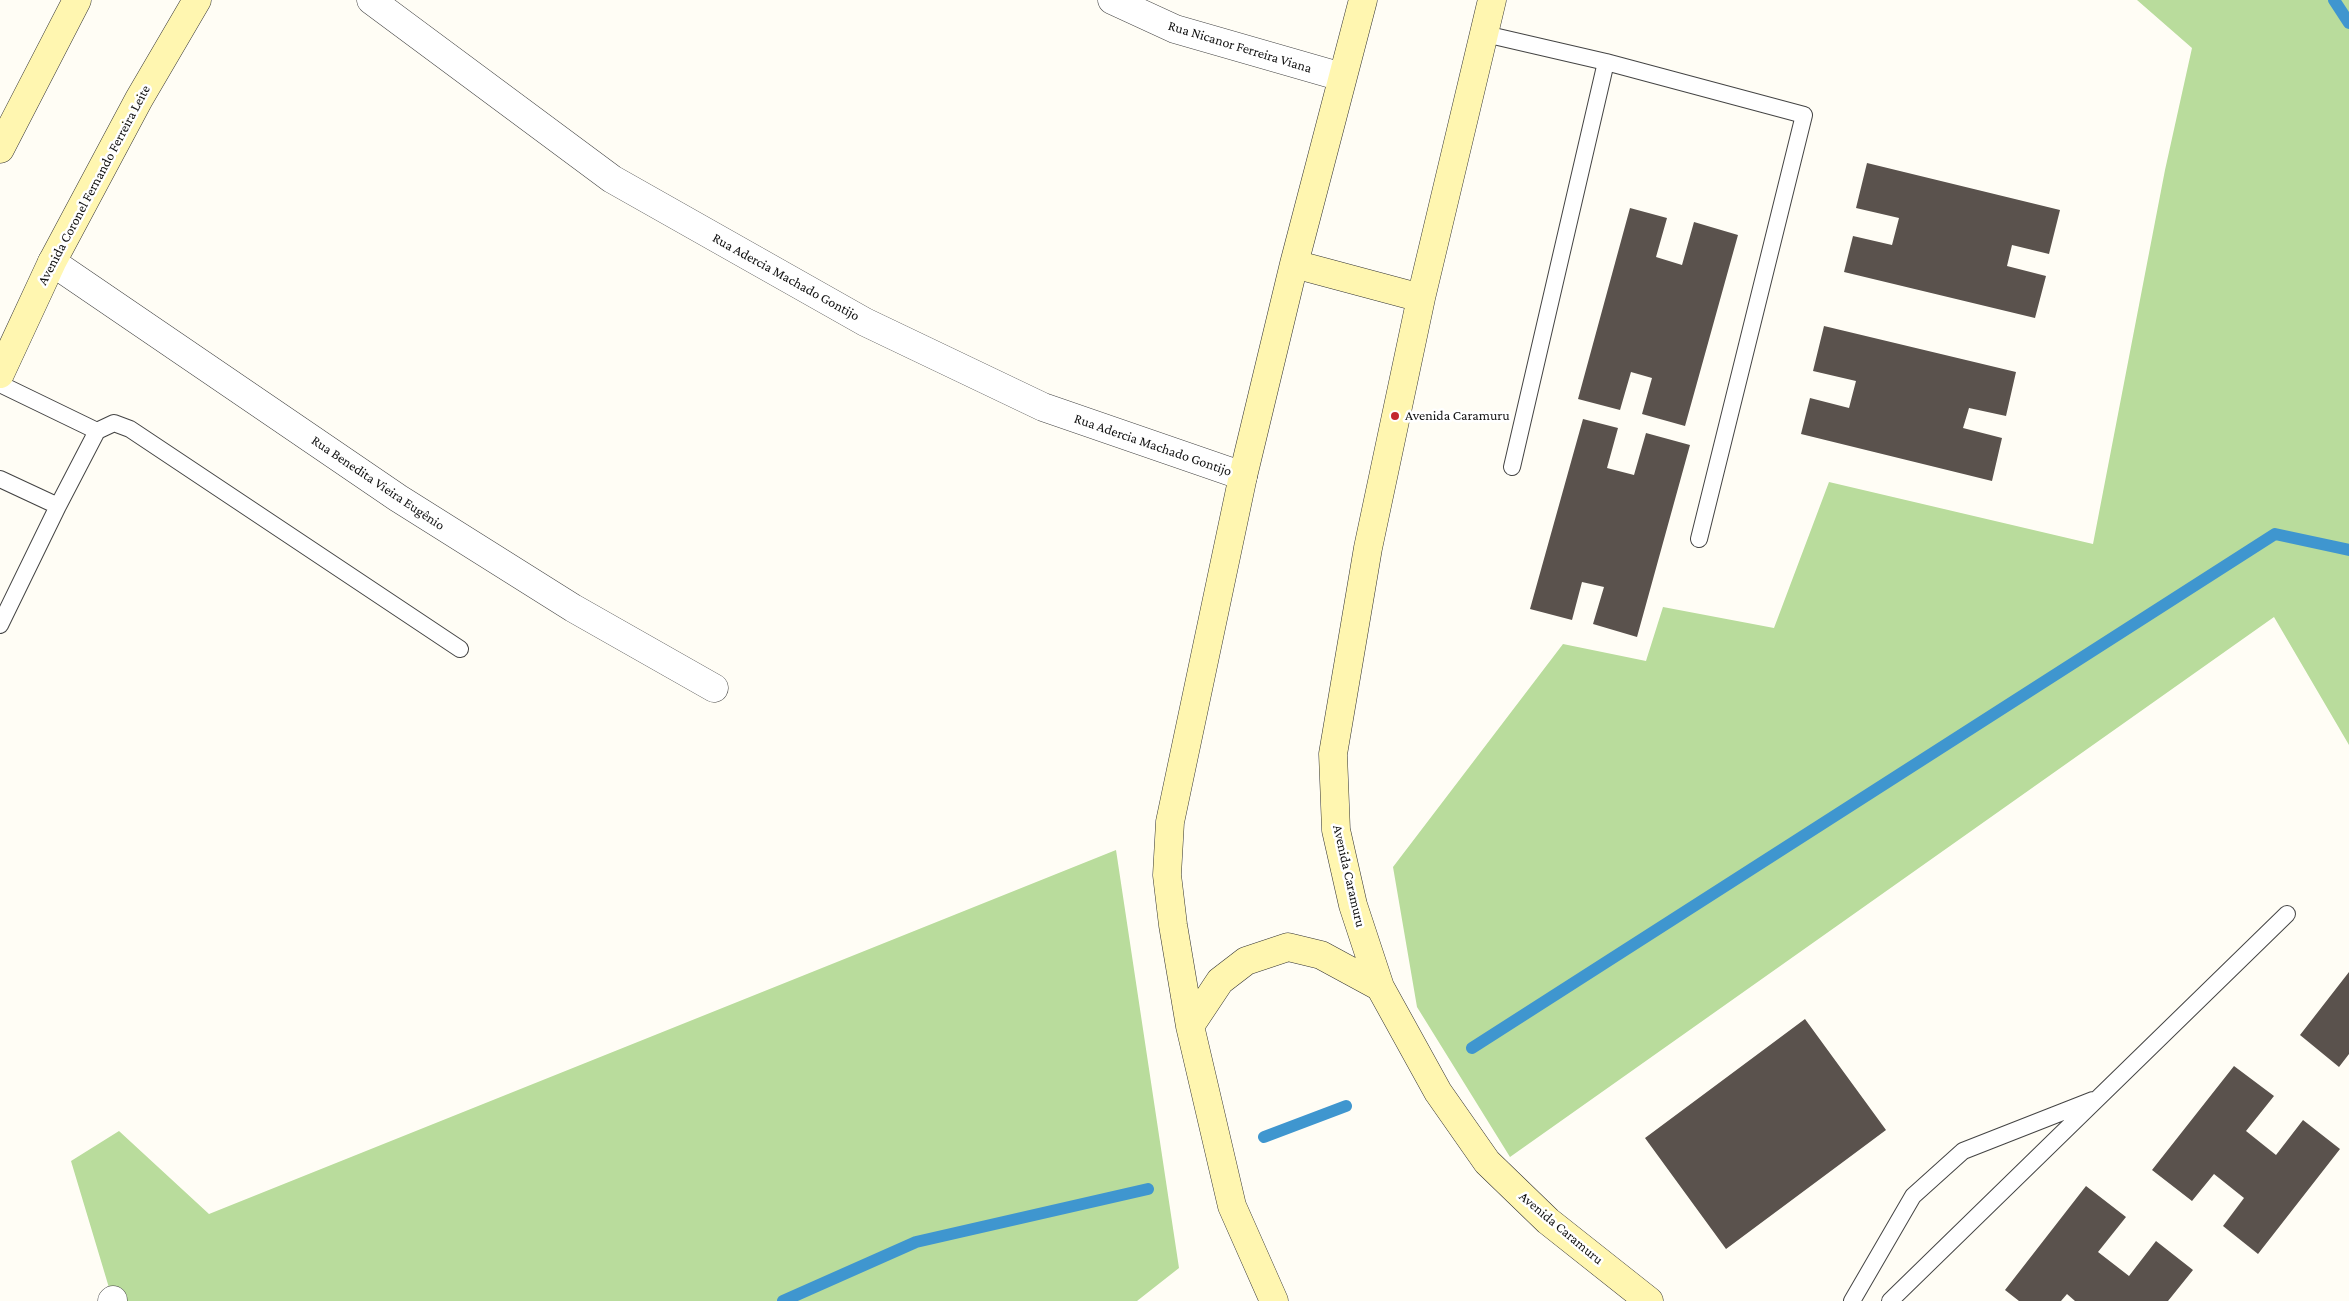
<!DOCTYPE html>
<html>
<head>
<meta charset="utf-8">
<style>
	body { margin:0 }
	canvas { display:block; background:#fffdf5 }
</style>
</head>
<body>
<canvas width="2349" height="1301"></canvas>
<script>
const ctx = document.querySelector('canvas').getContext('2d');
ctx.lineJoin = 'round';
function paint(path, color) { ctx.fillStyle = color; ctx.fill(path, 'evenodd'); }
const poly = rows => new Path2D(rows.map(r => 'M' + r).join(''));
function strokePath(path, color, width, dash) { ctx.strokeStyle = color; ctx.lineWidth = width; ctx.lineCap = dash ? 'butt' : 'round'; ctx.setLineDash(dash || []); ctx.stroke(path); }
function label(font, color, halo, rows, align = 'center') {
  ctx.font = font + ' "Crimson Pro",serif'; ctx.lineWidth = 5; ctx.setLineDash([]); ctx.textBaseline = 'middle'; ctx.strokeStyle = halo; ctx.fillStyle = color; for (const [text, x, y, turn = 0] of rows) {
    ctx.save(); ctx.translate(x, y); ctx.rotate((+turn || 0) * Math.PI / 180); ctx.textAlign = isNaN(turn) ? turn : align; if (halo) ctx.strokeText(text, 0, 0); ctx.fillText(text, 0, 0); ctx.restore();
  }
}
const forest = poly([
	[2137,0,2349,0,2349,745,2274,617,1510,1157,1417,1007,1393,867,1563,644,1646,661,1663,607,1774,628,1829,482,2093,544,2165,170,2192,48],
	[1116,850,1179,1268,1137,1301,113,1301,71,1161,119,1131,209,1214]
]);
const stream = poly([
	[2334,0,2349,23],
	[1472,1048,2275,534,2349,550],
	[1264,1137,1346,1106],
	[783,1301,916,1242,1148,1189]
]);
const building = poly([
	[1867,163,2060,210,2049,254,2012,245,2007,266,2046,276,2035,318,1844,272,1853,236,1892,245,1899,218,1856,208],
	[1630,208,1667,218,1656,257,1682,265,1694,222,1738,235,1685,426,1642,414,1652,378,1631,372,1620,410,1578,399],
	[1824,326,2016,372,2006,416,1969,408,1963,428,2002,438,1992,481,1801,434,1810,398,1849,408,1856,381,1813,371],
	[1583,419,1618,428,1607,468,1634,475,1646,433,1690,445,1637,637,1593,624,1604,587,1582,582,1572,620,1530,609],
	[2349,972,2349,1054,2339,1067,2300,1035],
	[1805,1019,1886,1130,1726,1249,1645,1138],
	[2234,1066,2274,1096,2246,1131,2276,1155,2303,1120,2340,1149,2258,1254,2223,1226,2244,1198,2214,1174,2192,1201,2152,1170],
	[2086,1186,2126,1217,2098,1252,2129,1276,2156,1241,2193,1270,2168,1301,2075,1301,2067,1294,2061,1301,2019,1301,2005,1290]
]);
const lane = poly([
	[1485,34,1606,62,1804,115,1699,539],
	[0,384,97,431],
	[1512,467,1606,62],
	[0,479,58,506],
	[0,625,58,506,97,431,114,423,130,429,460,649],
	[1852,1301,1913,1196,1963,1151,2093,1100],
	[1890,1301,2287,914]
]);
const street = poly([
	[371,0,612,179,865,322,1043,407,1243,476],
	[1112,0,1175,29,1342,77],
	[52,262,398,498,573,608,714,688],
	[112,1301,113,1300]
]);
const secondary = poly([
	[1492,0,1421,298,1368,548,1333,754,1336,830,1353,905,1380,987,1438,1092,1487,1162,1548,1221,1649,1301],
	[0,149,77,0],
	[1294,264,1421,298],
	[0,374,52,262,139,99,197,0],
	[1190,1026,1220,981,1246,961,1288,947,1321,955,1380,987],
	[1274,1301,1232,1206,1190,1026,1173,925,1167,875,1170,822,1243,476,1294,264,1363,0]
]);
const markers = [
	[1395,416,5,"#c4262e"]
];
const streetNames = [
	["Rua Nicanor Ferreira Viana",1240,47,17],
	["Avenida Coronel Fernando Ferreira Leite",94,185,-62],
	["Rua Adercia Machado Gontijo",786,277,29],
	["Rua Adercia Machado Gontijo",1153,445,19],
	["Rua Benedita Vieira Eugênio",378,483,34],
	["Avenida Caramuru",1349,876,77],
	["Avenida Caramuru",1561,1228,40]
];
const poiNames = [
	["Avenida Caramuru",1405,416]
];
paint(forest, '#b9dc9c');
strokePath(stream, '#3f96cf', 12);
paint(building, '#5a524d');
strokePath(lane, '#444', 18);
strokePath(street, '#444', 29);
strokePath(secondary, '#333', 29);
strokePath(lane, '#fff', 16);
strokePath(street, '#fff', 28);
strokePath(secondary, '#fff6b0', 28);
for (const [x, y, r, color] of markers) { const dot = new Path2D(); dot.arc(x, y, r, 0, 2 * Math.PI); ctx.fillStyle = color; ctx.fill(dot); strokePath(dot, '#fff', 2); }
label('14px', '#111', '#fff', streetNames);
label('14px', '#111', '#fff', poiNames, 'left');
</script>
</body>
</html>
